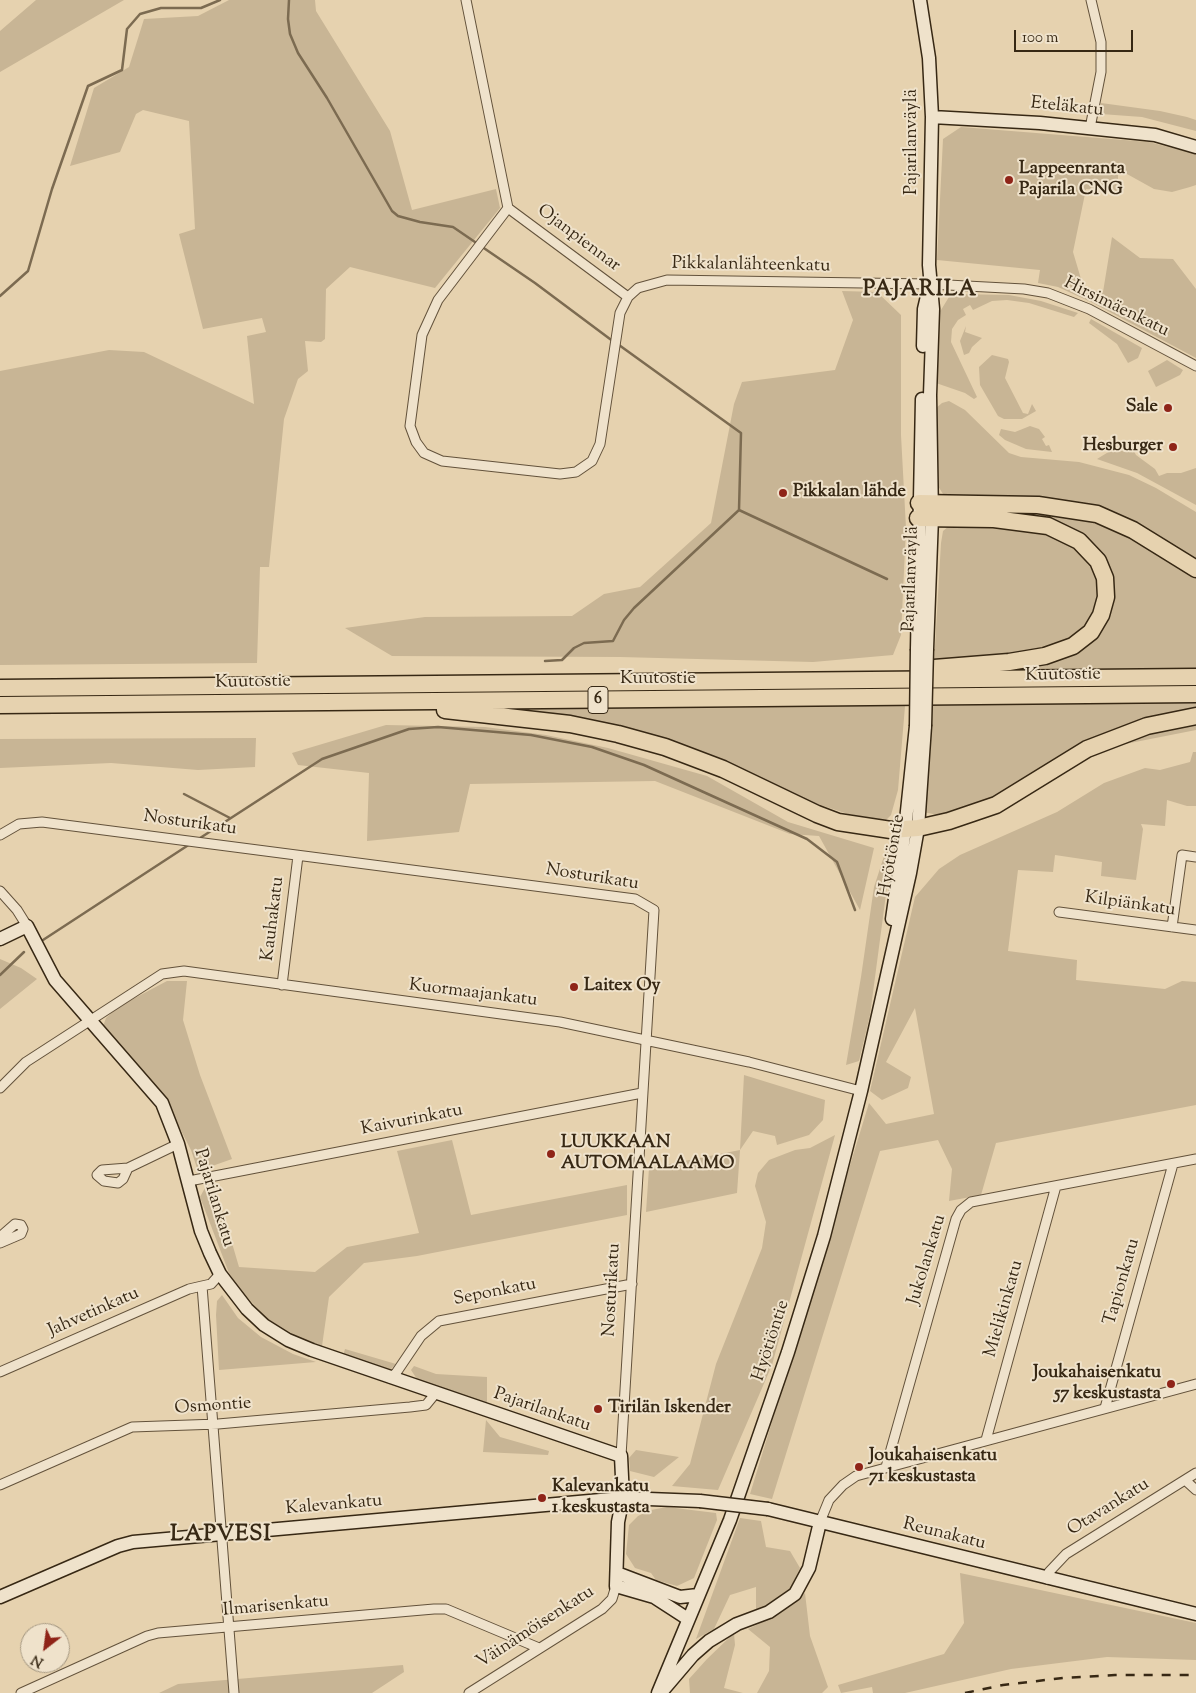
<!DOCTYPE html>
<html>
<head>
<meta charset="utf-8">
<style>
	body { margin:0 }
	#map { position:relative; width:1196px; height:1693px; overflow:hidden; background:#e6d2af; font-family:"Sorts Mill Goudy",serif }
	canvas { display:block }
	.north { position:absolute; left:20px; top:1623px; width:50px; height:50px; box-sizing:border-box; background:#efe2cb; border:1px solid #a59882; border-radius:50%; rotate:210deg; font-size:14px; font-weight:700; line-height:20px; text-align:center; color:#372814 }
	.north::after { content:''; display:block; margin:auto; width:18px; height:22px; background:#8f2418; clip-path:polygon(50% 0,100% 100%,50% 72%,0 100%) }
	.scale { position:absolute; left:1014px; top:30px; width:119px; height:22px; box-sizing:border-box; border:2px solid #372814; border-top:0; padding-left:6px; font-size:15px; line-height:18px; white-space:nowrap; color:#372814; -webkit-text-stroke:4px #efe2cb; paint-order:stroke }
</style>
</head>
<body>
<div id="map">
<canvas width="1196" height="1693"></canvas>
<div class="north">N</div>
<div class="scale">100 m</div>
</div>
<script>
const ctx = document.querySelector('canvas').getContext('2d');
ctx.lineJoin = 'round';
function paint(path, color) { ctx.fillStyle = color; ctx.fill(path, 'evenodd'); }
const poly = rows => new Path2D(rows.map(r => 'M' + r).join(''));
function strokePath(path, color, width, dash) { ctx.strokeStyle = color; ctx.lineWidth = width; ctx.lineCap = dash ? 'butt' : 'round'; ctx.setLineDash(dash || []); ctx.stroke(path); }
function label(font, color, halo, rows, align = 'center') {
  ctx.font = font + ' "Sorts Mill Goudy",serif'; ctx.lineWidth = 4; ctx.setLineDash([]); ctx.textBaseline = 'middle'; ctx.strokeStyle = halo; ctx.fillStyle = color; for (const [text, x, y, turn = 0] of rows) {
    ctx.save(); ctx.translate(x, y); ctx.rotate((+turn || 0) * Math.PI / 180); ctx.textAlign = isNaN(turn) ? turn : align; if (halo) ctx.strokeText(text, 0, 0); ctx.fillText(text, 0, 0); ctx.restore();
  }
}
const green = poly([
	[36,0,124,0,0,72,0,31],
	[229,0,315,0,316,11,390,131,412,210,496,189,500,208,435,288,350,267,326,289,325,339,321,342,305,341,308,371,298,379,284,419,269,567,260,567,257,663,0,665,0,371,109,350,144,352,254,404,247,336,266,332,262,318,203,329,179,234,195,229,189,121,143,110,136,114,120,152,70,166,94,88,129,67,144,19,198,16],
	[1101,103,1160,111,1187,117,1196,120,1196,131,1142,117,1101,114],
	[961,127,1149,142,1196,154,1196,185,1190,187,1172,192,1154,189,1118,169,1118,191,1086,189,1073,252,1084,289,1103,292,1112,237,1140,258,1173,259,1196,289,1196,358,1093,303,1058,287,1038,283,1040,270,937,260,943,139],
	[842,291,877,292,901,315,901,435,906,528,901,635,893,655,813,662,620,657,392,656,345,628,425,617,572,616,604,594,640,587,711,523,734,404,742,382,835,370,853,320],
	[955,294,1009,295,1041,301,1078,313,1074,317,1029,303,1007,300,992,301,973,310,970,305,963,309,966,315,958,320,952,329,951,342,977,397,974,399,965,393,936,383,937,312,941,310,949,297],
	[1091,319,1142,348,1138,358,1128,363,1117,344,1089,323],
	[966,326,965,332,982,338,972,347,969,353,964,355,960,341],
	[992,355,1008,359,1009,362,1005,378,1023,413,1028,414,1032,404,1036,411,1022,419,1004,419,998,416,980,385,979,367],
	[1167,360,1183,370,1180,375,1156,387,1148,371],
	[949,401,965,410,1009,453,1021,457,1079,462,1129,475,1156,488,1196,512,1196,561,1114,514,1083,503,1048,499,952,497,943,494,938,486,935,475,935,409,942,403],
	[1030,426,1039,429,1045,437,1042,439,1046,446,1049,445,1052,452,1026,449,1005,440,999,435,1001,429,1015,432],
	[1128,440,1136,455,1155,469,1159,476,1167,473,1181,473,1196,468,1196,505,1137,473,1097,459],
	[942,508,1032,510,1103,522,1196,574,1196,668,971,671,1061,657,1110,600,1082,535],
	[949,526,1026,526,1068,539,1096,569,1100,601,1083,632,1062,646,1033,652,934,663,941,543,943,531],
	[1196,700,1196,709,1098,737,1042,766,987,803,943,816,923,812,926,796,930,746,930,706],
	[905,706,898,790,891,815,886,820,848,814,808,801,716,757,643,733,501,707],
	[1196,721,1196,730,1120,745,1070,765,1156,729],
	[386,725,485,727,546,735,608,748,707,776,788,822,874,848,860,910,819,836,790,834,655,781,470,784,459,832,367,841,369,773,298,765,292,753],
	[256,738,255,767,198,770,111,763,0,768,0,739],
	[1193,752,1196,752,1196,806,1187,806,1167,800,1165,826,1141,824,1143,829,1136,880,1101,876,1102,862,1055,855,1053,872,1018,870,1008,951,1077,960,1076,980,1165,989,1182,981,1196,982,1196,1105,996,1143,981,1195,949,1201,952,1169,938,1140,880,1151,772,1499,750,1494,869,1103,886,1124,934,1114,915,1008,886,1062,911,1077,908,1088,882,1100,870,1091,915,897,939,869,960,855,1057,812,1104,783,1145,768,1160,770,1190,762],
	[887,847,890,864,870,1015,859,1061,846,1065,861,977,874,887],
	[0,959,21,968,37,979,0,1009],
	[167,981,187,981,183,1020,200,1075,232,1159,198,1171,191,1150,171,1111,102,1029,106,1018,118,1007],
	[744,1075,825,1100,823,1120,809,1135,777,1145,775,1136,753,1131,740,1150,737,1193,646,1212,649,1168,740,1150],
	[835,1135,772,1365,718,1490,672,1486,690,1464,716,1364,762,1248,766,1222,755,1186,758,1173,769,1160,795,1150,810,1148],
	[452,1140,471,1215,627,1185,627,1215,417,1256,364,1263,329,1297,322,1346,298,1337,268,1319,241,1291,229,1273,200,1197,206,1186,215,1185,239,1267,315,1272,347,1247,419,1233,397,1151],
	[222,1295,238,1318,261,1337,293,1354,316,1362,219,1370,216,1315,217,1301],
	[345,1349,396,1364,391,1369,383,1370,343,1356],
	[414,1366,436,1374,487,1377,487,1403,417,1379,411,1370],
	[486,1420,500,1437,549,1451,548,1455,483,1452],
	[636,1450,679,1457,654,1477,630,1471,629,1458],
	[667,1507,716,1513,717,1520,694,1578,677,1586,656,1580,651,1573,635,1568,626,1554,629,1525,638,1516,651,1510],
	[740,1518,761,1521,766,1547,790,1551,800,1568,790,1589,778,1602,756,1610,756,1587,730,1595,714,1629,696,1639],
	[960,1573,1196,1623,1196,1660,1107,1657,1011,1669,905,1693,873,1693,872,1687,841,1693,838,1685,944,1654,964,1623],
	[805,1593,810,1636,828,1687,822,1693,757,1693,769,1671,770,1647,748,1629,773,1617],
	[734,1633,735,1645,724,1688,743,1693,690,1693,689,1679,707,1659],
	[403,1665,404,1672,372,1693,159,1693,178,1684]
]);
const stream = poly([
	[289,0,288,19,290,34,298,53,327,98,392,211,398,216,420,222,453,227,535,283,614,342],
	[0,296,28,271,52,189,88,86,122,70,127,29,140,14,161,8,201,8,220,0],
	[739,510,887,579],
	[545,661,562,660,574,648,584,643,613,641,624,620,634,608,739,510,741,433,619,345],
	[184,794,230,818],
	[197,840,322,759,409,729,438,727,531,735,592,747,644,765,807,839,837,862,855,910],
	[43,940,190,844],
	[0,975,24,952]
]);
const street = poly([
	[466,0,508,208],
	[1090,128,1101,72,1101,42,1091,0],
	[508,208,438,300,422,335,410,426,416,442,424,453,442,461,560,474,576,472,592,461,600,444,620,313,628,297,638,288,667,280,929,284,1024,289,1048,293,1089,309,1196,366],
	[508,208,628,297],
	[0,835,19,824,42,822,635,899,654,910,621,1456],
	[0,891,17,910,27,926],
	[1059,912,1196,930],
	[1172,927,1182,855,1196,857],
	[282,985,298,856],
	[0,1088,26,1062,162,974,184,971,560,1022,749,1062,861,1091],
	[128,1168,123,1179,118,1183,104,1181,97,1175,102,1170,128,1168,178,1144],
	[189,1181,642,1093],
	[0,1237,15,1224,21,1225,23,1229,21,1234,0,1243],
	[220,1274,211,1284,202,1286,234,1693],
	[0,1372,189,1289,202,1286],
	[390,1378,396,1373,421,1336,439,1321,632,1284],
	[1105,1408,1173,1164],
	[986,1440,1056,1186],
	[886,1467,956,1219,961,1210,971,1202,1196,1159],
	[1185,1480,1196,1490],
	[0,1485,132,1427,218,1424,410,1407,426,1405,435,1394],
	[820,1522,829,1500,843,1485,856,1476,1196,1384],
	[1047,1579,1049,1572,1066,1554,1196,1473],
	[21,1693,147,1636,158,1633,434,1609,446,1609,539,1648],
	[469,1693,602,1609,612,1599,616,1586]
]);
const secondary = poly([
	[920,0,929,58,932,117,929,265,933,309,930,395,932,517,927,649],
	[932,117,1040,123,1155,135,1196,147],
	[923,346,924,309,928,292],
	[917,649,922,399],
	[892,919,905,830,916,726],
	[0,939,27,926,55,980,162,1103,178,1144,201,1231,210,1253,220,1274,247,1309,264,1325,288,1340,312,1350,621,1456,623,1498,618,1522,616,1586,654,1597,688,1619],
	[768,1509,1196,1614],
	[617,1573,680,1597,698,1595],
	[0,1597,118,1546,133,1542,623,1498,700,1501],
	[664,1689,693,1655,709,1641,737,1624,769,1612,795,1594,809,1568,820,1522],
	[658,1693,730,1520,788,1352,824,1236,861,1091,910,873,918,828,925,726]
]);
const highway = poly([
	[919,503,1038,505,1097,514,1133,530,1196,569],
	[918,518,994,519,1048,526,1079,541,1098,561,1105,578,1106,597,1101,615,1091,632,1073,646,1045,656,1009,662,934,668],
	[0,688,1196,677],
	[0,705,1196,694],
	[445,710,570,724,618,734,665,747,723,769,817,814,838,822,891,830,918,828,949,821,996,805,1087,749,1147,726,1196,716]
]);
const rail = poly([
	[965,1693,1003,1685,1063,1678,1115,1675,1196,1675]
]);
const secondaryBridge = poly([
	[916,726,917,649],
	[925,726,927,649],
	[700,1501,768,1509]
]);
const markers = [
	[1009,180,5,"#8f2418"],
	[1168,408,5,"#8f2418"],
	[1173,447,5,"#8f2418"],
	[783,493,5,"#8f2418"],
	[574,987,5,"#8f2418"],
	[551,1154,5,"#8f2418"],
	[1171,1384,5,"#8f2418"],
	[598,1409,5,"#8f2418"],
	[859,1467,5,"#8f2418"],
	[542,1498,5,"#8f2418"]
];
const shields = [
	[598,700,20]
];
const shieldNames = [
	["6",598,700]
];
const streetNames = [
	["Eteläkatu",1067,108,6],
	["Pajarilanväylä",913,142,-90],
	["Ojanpiennar",578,239,37],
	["Pikkalanlähteenkatu",751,266,1],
	["Hirsimäenkatu",1116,308,26],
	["Pajarilanväylä",912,579,-88],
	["Kuutostie",1063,676,-1],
	["Kuutostie",658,680],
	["Kuutostie",253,683,-1],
	["Nosturikatu",190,824,8],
	["Hyötiöntie",893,856,-80],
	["Nosturikatu",592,878,9],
	["Kilpiänkatu",1130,905,8],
	["Kauhakatu",274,919,-83],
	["Kuormaajankatu",473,994,7],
	["Kaivurinkatu",412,1121,-11],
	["Pajarilankatu",213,1198,73],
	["Jukolankatu",928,1260,-73],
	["Tapionkatu",1123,1282,-74],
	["Nosturikatu",613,1290,-87],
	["Seponkatu",495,1293,-11],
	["Mielikinkatu",1005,1309,-74],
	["Jahvetinkatu",94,1313,-24],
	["Hyötiöntie",772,1341,-72],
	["Osmontie",213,1407,-4],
	["Pajarilankatu",542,1411,19],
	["Kalevankatu",334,1506,-5],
	["Otavankatu",1109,1508,-32],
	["Reunakatu",944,1535,14],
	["Ilmarisenkatu",276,1607,-5],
	["Väinämöisenkatu",536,1628,-33]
];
const poiNames = [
	["Lappeenranta",1019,170],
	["Pajarila CNG",1019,191],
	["Sale",1158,408,"right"],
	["Hesburger",1163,447,"right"],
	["Pikkalan lähde",793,493],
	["Laitex Oy",584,987],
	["LUUKKAAN",561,1144],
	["AUTOMAALAAMO",561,1165],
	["Joukahaisenkatu",1161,1374,"right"],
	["57 keskustasta",1161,1395,"right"],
	["Tirilän Iskender",608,1409],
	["Joukahaisenkatu",869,1457],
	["71 keskustasta",869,1478],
	["Kalevankatu",552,1488],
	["1 keskustasta",552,1509]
];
const districtNames = [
	["PAJARILA",920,291],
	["LAPVESI",221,1536]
];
paint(green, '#c8b595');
strokePath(stream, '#7c6b51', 2.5);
strokePath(street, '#63523b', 11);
strokePath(secondary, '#372814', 15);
strokePath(highway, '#372814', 19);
strokePath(street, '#efe2cb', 9);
strokePath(secondary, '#efe2cb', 12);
strokePath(highway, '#e6d2af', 16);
strokePath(rail, '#372814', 2.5, [9, 9]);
strokePath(secondaryBridge, '#372814', 15, []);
strokePath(secondaryBridge, '#efe2cb', 12);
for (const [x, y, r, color] of markers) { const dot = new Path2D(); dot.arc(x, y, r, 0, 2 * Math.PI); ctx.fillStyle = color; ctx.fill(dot); strokePath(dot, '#efe2cb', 2); }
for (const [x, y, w] of shields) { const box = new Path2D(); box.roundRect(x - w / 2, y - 13.5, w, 27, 4); ctx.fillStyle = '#efe2cb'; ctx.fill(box); strokePath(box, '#372814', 1); }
label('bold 16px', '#372814', null, shieldNames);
label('18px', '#372814', '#efe2cb', streetNames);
label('bold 18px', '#372814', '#efe2cb', poiNames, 'left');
ctx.letterSpacing = '1px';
label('bold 22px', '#372814', '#efe2cb', districtNames);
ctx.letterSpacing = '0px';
</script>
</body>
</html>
